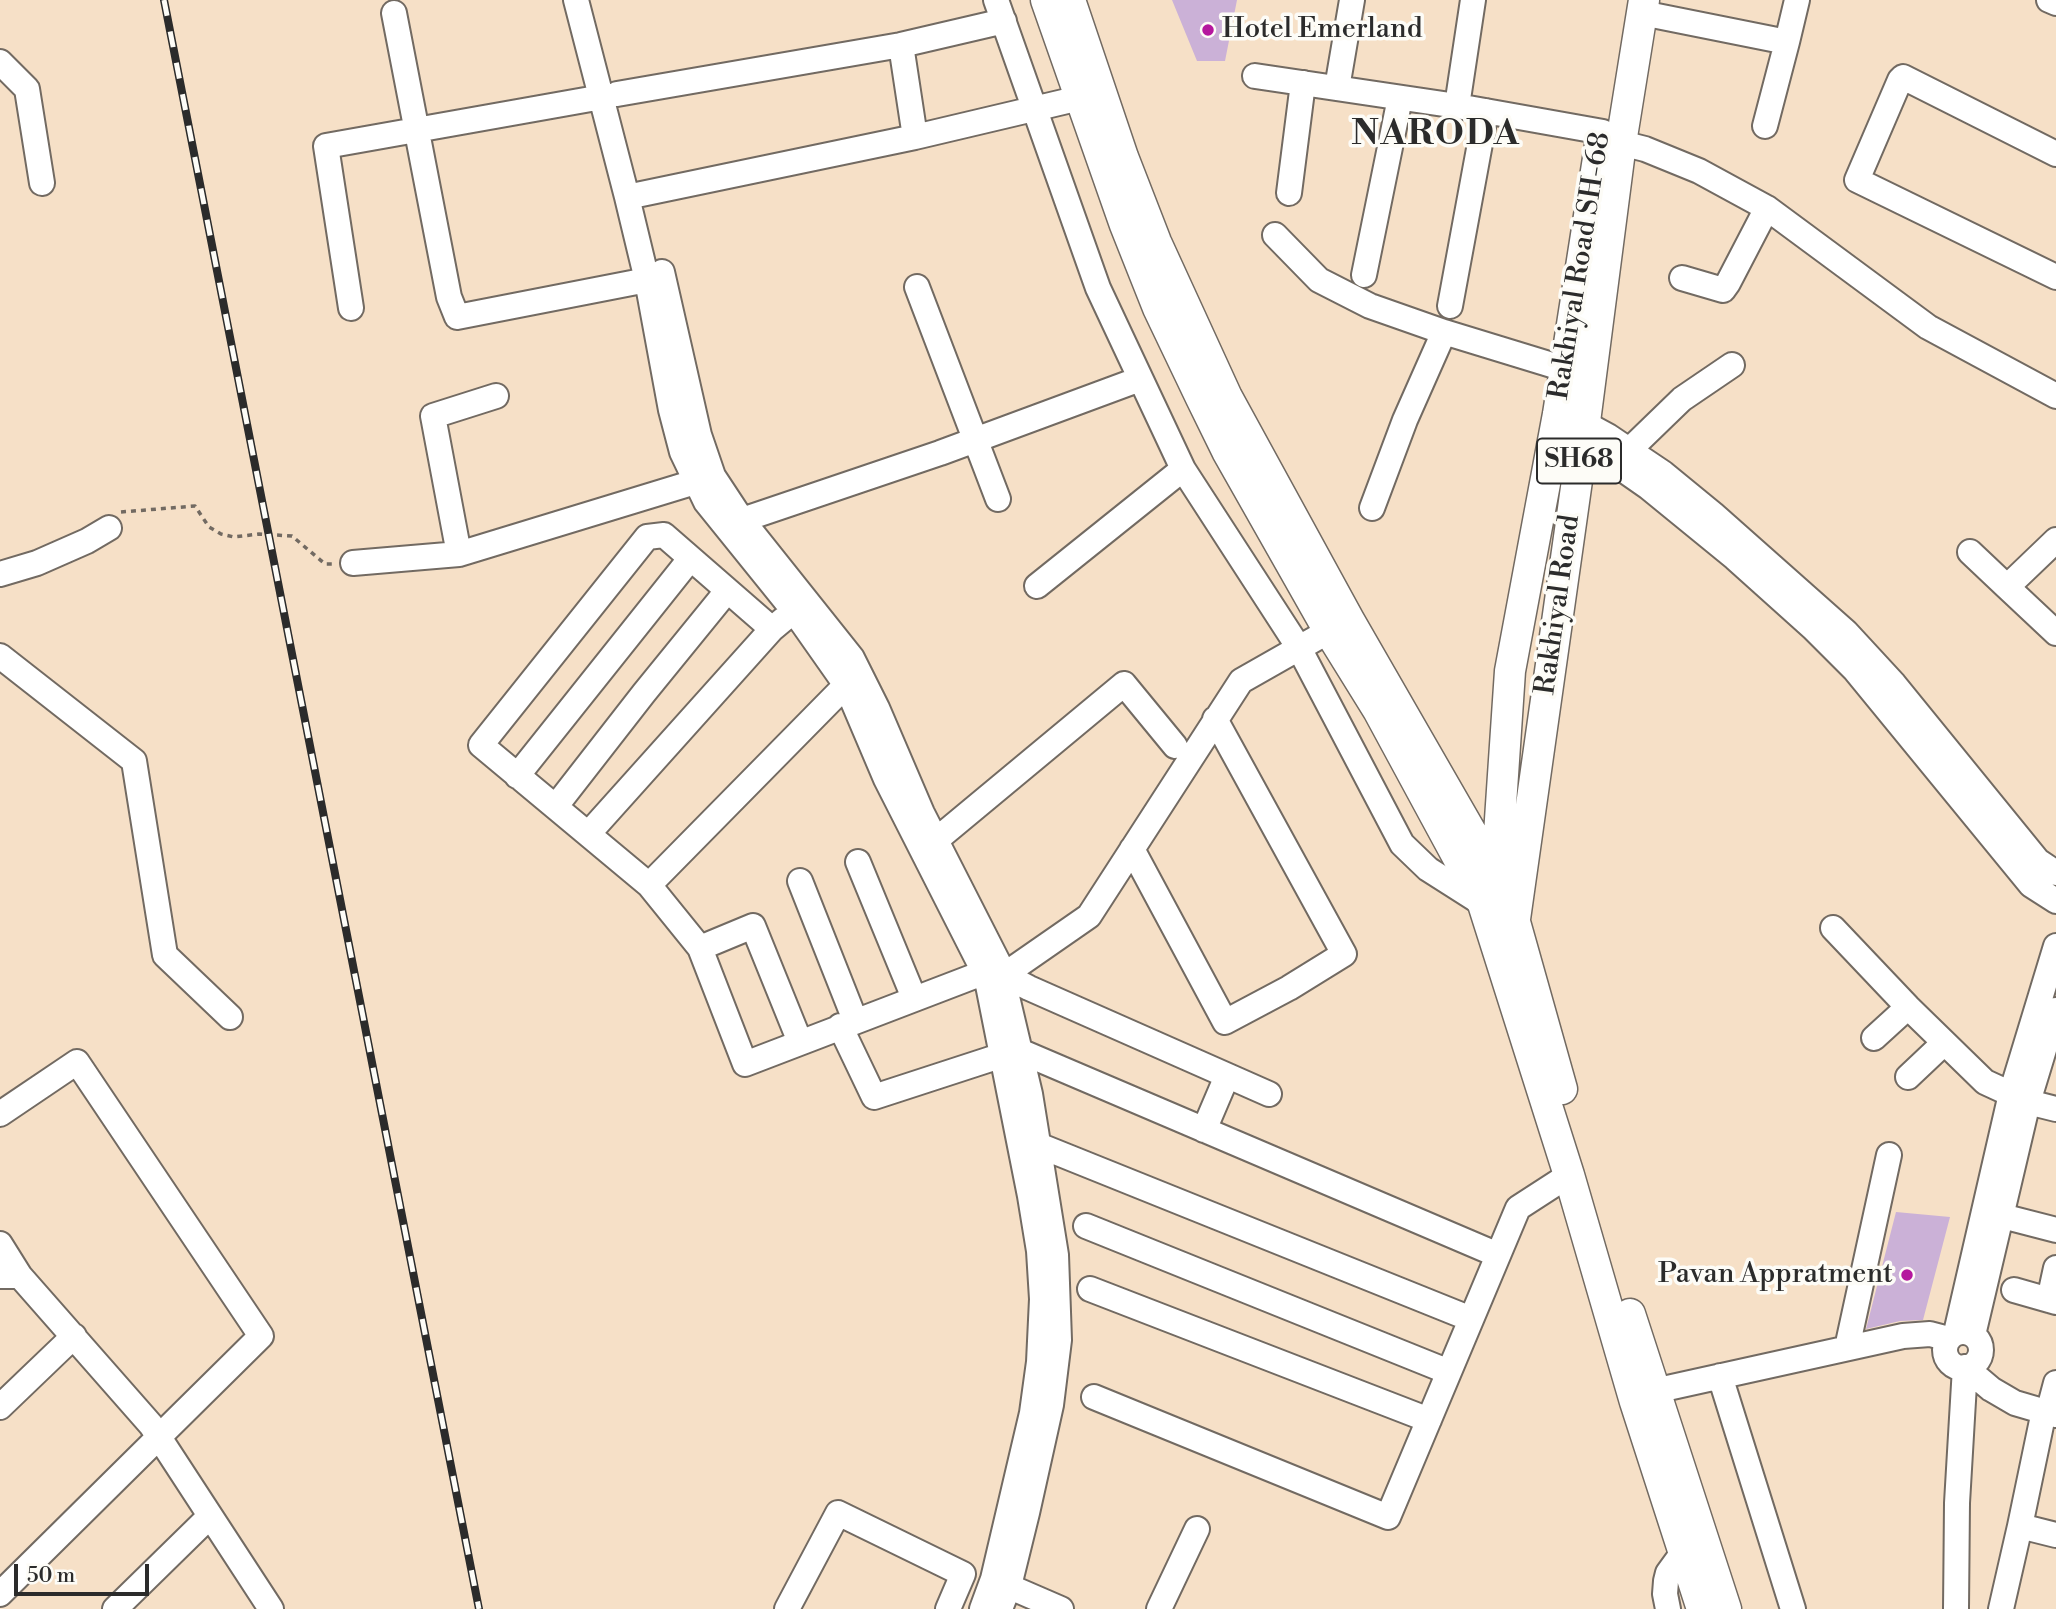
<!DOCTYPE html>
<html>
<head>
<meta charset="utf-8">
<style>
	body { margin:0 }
	#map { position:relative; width:2056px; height:1609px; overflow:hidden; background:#f6e0c7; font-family:"Libre Bodoni",serif }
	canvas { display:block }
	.scale { position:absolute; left:14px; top:1564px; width:135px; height:32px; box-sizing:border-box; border:4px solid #2b2b2b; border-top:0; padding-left:9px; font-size:21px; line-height:24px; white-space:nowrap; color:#2b2b2b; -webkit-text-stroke:5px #fdfcf7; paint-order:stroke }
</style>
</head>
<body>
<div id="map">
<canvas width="2056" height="1609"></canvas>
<div class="scale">50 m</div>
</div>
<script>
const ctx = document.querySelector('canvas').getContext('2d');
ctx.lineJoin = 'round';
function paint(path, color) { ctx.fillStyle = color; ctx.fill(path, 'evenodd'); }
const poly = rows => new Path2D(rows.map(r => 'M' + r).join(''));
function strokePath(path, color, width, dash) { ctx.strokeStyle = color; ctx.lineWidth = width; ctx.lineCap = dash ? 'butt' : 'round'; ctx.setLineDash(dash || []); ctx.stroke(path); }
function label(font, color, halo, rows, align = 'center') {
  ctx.font = font + ' "Libre Bodoni",serif'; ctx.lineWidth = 7; ctx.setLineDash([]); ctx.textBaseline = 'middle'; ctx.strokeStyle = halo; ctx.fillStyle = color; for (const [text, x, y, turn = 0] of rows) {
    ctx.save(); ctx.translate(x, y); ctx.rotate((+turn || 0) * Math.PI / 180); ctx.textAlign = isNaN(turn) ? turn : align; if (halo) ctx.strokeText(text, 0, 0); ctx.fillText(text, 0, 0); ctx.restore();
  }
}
const building = poly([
	[1172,0,1237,0,1225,61,1197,61],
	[1896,1212,1950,1217,1923,1320,1900,1321,1866,1329]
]);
const path = poly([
	[121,512,195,506,209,527,221,534,234,537,259,534,292,536,325,564,334,564]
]);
const minor = poly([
	[576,0,627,197,647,280,671,410,682,452,706,502,794,611,846,685,886,779,982,968],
	[996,0,1098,288,1183,469,1299,648,1402,844,1428,869,1483,904],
	[2049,0,2056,3],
	[394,13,449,297,457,317,647,280],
	[1642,13,1787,42,1797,0],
	[901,45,1004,21],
	[0,62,27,89,42,183],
	[1255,76,1457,106,1603,132],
	[1337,88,1352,0],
	[617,94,901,45,915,137],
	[1457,106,1473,0],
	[1765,126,1787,42],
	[1621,143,1645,149,1699,171,1767,208,1928,327,2056,396],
	[2056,154,1903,77,1900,80,1857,180,2056,277],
	[1289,193,1303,83],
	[627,197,915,137,1080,98],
	[1275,235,1319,280,1370,306,1444,332],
	[662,272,699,435,713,476,742,520,852,658,877,708,922,813,1000,966],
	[1364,275,1400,98],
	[1682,278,1723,290,1728,283,1767,208],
	[917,287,998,499],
	[1450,306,1486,111],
	[351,308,326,146,602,97],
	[496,396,433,416,459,554,695,482],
	[1569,418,1584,423,1608,436,1663,473,1713,514,1846,632,1894,684,2038,861,2056,873],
	[1567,440,1582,445,1615,464,1648,487,1735,558,1813,628,1854,669,2031,885,2056,901],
	[1620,459,1682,399,1732,365],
	[1372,508,1405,420,1444,332,1565,369],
	[742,520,940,453,1140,379],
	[2056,540,2007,587,2056,633],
	[1970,552,2007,587],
	[353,563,459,554],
	[0,574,37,563,87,541,109,528],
	[1037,586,1183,469],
	[772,629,664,535,647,537,481,745,649,885,846,685],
	[0,656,134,761,165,955,230,1017],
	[517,776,690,559],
	[556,806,644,693,727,591],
	[589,833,772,629,784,619],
	[935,841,1124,684,1175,746],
	[1132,849,1225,1022,1289,988,1344,954,1215,719],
	[858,862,914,998],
	[800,881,855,1020],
	[649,885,700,948],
	[1833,928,1908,1007,1985,1082,2011,1094],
	[840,1026,874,1097,1003,1055],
	[1874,1038,1908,1007],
	[800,1042,753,926,700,948,745,1064,980,974],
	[1022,1052,1498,1255],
	[1908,1077,1944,1043],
	[1269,1094,1029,988,1004,975,1089,916,1241,681,1329,631],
	[2028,1102,2056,1109],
	[0,1114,77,1062,261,1336,0,1594],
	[1204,1130,1227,1076],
	[1038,1145,1471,1319],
	[2002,1216,2056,1230],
	[1086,1226,1449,1372],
	[0,1244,20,1276],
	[0,1276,20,1276,151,1425,271,1609],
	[1090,1289,1429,1420],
	[2014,1290,2056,1302],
	[2049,1300,2056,1268],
	'1945 1350a18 18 0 1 1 36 0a18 18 0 1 1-36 0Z',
	[1956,1333,2011,1094,2056,946],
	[1973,1335,2028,1102,2056,1010],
	[1847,1348,1889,1155],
	[1965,1367,1991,1389,2015,1403,2056,1415],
	[1720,1376,1793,1609],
	[1654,1391,1903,1336,1930,1334,1949,1339],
	[1094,1397,1388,1517,1518,1208,1569,1175],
	[0,1407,74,1336],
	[2044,1411,2020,1526,2056,1535],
	[2048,1413,2056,1383],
	[994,1580,1061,1609],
	[115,1609,210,1516],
	[787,1609,838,1513,963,1574,948,1609],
	[982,1609,993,1579,1032,1413,1039,1362,1042,1299,1039,1251,1030,1196,988,985],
	[1000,1609,1009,1586,1027,1513,1051,1405,1059,1340,1056,1255,1030,1094,1003,980],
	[1159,1609,1197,1529],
	[1668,1609,1665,1594,1666,1581,1668,1573,1684,1551],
	[1956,1609,1957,1503,1965,1367],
	[2001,1609,2020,1526]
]);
const major = poly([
	[1046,0,1125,225,1158,308,1201,398,1227,451,1329,631,1378,710,1483,904,1569,1175,1635,1402,1702,1609],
	[1070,0,1123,157,1156,242,1227,397,1349,620,1497,877,1515,922,1562,1089],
	[1496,879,1510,671,1558,414,1601,139],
	[1515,919,1582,445,1621,143,1644,0],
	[1630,1314,1726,1609]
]);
const rail = poly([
	[164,0,479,1609]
]);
const markers = [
	[1208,30,7,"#b5179e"],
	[1907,1275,7,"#b5179e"]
];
const shields = [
	[1579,461,84]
];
const shieldNames = [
	["SH68",1579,461]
];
const poiNames = [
	["Hotel Emerland",1222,30],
	["Pavan Appratment",1893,1275,"right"]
];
const streetNames = [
	["Rakhiyal Road SH-68",1581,266,-81],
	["Rakhiyal Road",1559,605,-82]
];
const districtNames = [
	["NARODA",1436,136]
];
paint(building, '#cbb1d7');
strokePath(minor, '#726a62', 28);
strokePath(major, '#726a62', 33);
strokePath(path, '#726a62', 3.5, [5, 5]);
strokePath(minor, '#fff', 24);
strokePath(major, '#fff', 30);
strokePath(rail, '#2b2b2b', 8);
strokePath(rail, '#fdfcf7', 5, [16]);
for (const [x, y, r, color] of markers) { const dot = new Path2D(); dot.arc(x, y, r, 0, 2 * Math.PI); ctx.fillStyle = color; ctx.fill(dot); strokePath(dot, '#fdfcf7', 2.5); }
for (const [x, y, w] of shields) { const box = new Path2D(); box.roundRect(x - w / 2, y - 22.5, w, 45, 5); ctx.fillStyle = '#fdfcf7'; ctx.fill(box); strokePath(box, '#2b2b2b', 2); }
label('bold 26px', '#2b2b2b', null, shieldNames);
label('28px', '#2b2b2b', '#fdfcf7', poiNames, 'left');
label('28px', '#2b2b2b', '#fdfcf7', streetNames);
ctx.letterSpacing = '2px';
label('bold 35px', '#2b2b2b', '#fdfcf7', districtNames);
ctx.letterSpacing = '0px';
</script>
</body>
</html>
